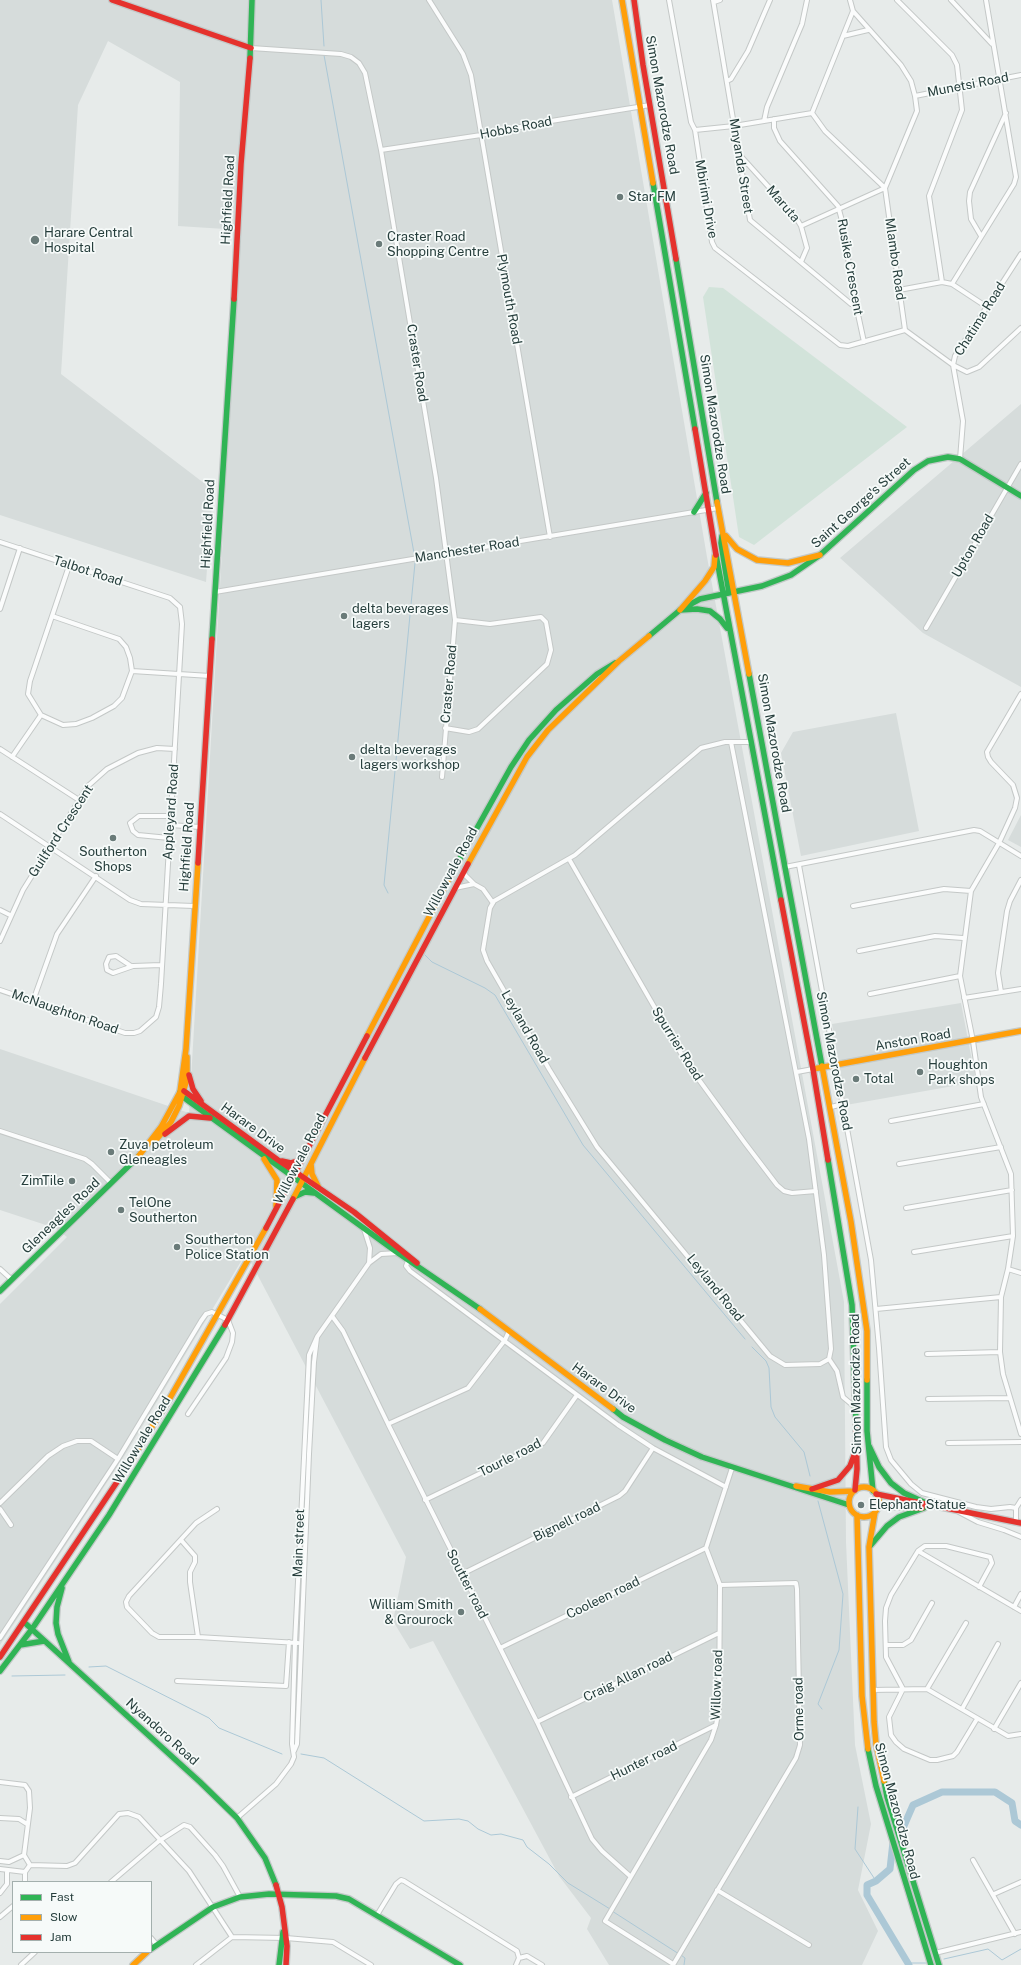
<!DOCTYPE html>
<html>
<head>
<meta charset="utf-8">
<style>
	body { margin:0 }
	#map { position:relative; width:1021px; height:1965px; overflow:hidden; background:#e7ebea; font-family:"Public Sans",sans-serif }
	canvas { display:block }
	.legend { position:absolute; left:12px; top:1881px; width:140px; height:72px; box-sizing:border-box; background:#f6faf9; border:1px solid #a3afad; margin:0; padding:5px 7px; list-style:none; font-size:12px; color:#263e3c }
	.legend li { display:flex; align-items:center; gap:8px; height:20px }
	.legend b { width:20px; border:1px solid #a3afad }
</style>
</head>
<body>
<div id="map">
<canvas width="1021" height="1965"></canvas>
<ul class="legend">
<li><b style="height:5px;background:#30b455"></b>Fast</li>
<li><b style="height:5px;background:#ff9f0a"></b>Slow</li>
<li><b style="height:5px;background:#e5322d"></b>Jam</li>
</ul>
</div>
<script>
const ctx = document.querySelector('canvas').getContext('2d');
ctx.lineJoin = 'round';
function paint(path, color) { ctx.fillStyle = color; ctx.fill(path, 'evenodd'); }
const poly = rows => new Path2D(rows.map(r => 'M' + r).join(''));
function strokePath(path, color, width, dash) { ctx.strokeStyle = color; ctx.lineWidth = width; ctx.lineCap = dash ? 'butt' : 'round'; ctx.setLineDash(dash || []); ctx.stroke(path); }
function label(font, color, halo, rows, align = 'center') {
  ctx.font = font + ' "Public Sans",sans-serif'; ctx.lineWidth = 3.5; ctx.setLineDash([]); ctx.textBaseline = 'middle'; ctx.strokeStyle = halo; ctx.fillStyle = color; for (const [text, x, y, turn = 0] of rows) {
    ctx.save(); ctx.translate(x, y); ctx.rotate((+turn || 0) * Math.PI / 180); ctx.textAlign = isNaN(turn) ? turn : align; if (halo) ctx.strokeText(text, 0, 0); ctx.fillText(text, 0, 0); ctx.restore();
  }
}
const built = poly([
	[0,0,612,0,707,557,844,1302,846,1542,855,1745,871,1824,858,1890,878,1931,862,1965,609,1965,587,1929,591,1918,559,1876,433,1641,410,1649,393,1621,406,1557,246,1253,127,1452,0,1645,0,1304,67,1237,55,1228,0,1210,0,1049,189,1113,241,230,178,226,180,82,108,41,78,105,61,374,213,490,206,582,0,515],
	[1021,404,1021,687,923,633,840,558],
	[896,713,919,831,801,856,781,753,793,732],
	[1021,815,1021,847,1008,840],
	[961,1003,976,1082,846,1105,832,1024]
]);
const green = poly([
	[709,287,723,288,907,427,754,545,739,537,703,297]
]);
const stream = poly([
	[321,0,324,46],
	[324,55,414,553],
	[388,893,384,885,415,563],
	[425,955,432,962,485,988,495,995,583,1145,745,1339],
	[752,1347,766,1361,769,1368,771,1407,775,1417,804,1452,810,1476],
	[818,1501,843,1594,839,1650,818,1704,822,1709],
	[89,1667,106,1666,209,1718,219,1728,282,1754],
	[12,1676,65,1675],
	[301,1754,324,1758,424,1821,459,1819,468,1821,478,1829,491,1835,501,1834,523,1840,527,1847,549,1864,568,1883,610,1909],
	[858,1807,855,1849,876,1881],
	[612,1911,679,1954],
	[681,1955,685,1958,684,1965],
	[944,1959,988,1949,1002,1960,1021,1949],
	[909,1963,926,1963]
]);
const river = poly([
	[909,1965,867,1895,867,1885,876,1881,890,1869,893,1842,903,1828,913,1805,942,1792,995,1792,1012,1803,1015,1821,1021,1825]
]);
const street = poly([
	[429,0,463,54,471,75,550,537],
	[669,0,691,122,695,130,712,242,715,248,840,345,848,346,905,330],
	[713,0,750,220,851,304,856,305],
	[850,0,853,11],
	[897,0,952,55,957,65,962,110,929,196,942,282],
	[951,0,992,44],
	[714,2,720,0],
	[853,11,901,65,911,81,915,96,917,111,885,188,825,131,812,113,853,11],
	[843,36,868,30],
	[251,48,341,54,351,57,359,63,365,73,381,150,436,478,455,620,442,777],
	[727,81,731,79,748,51,770,0],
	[915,96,1021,75],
	[774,119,774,128,780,141,838,206,841,217,856,305,864,342],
	[764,121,767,107,802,24,807,0],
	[695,130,734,126,812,113],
	[381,150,481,135,545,122,650,105],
	[738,153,795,216,801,226,807,248,801,262],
	[801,226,885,188,905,330],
	[981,236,971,219,969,201,970,192,1006,113],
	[952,284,1014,184,1016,177,986,0],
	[899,290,942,282,952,284,987,307],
	[905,330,953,365,967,372,979,367,1021,328],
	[960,459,963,421,953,365,955,356,1021,254],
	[0,542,170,598,180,607,182,624,161,984,159,1007,156,1017,140,1031,134,1033,125,1033,0,990],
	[215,592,718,508],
	[0,609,20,548],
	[52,616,119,639,126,647,130,658,132,671,122,698,114,706,92,718,76,724,63,725,41,715,28,694,30,681,69,566],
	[926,628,1021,464],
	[132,671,210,676],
	[1021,694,987,752,988,757,991,762,1013,785,1017,798,1015,808,999,843,971,891,960,976,973,1041,981,1097,1011,1174,1013,1236,1008,1269,1001,1297,1000,1352,1003,1374,1021,1434],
	[445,728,469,732,478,729,547,664,551,650,546,622,541,617,490,624,455,620],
	[725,742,731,742,809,1139,824,1255,831,1349,829,1359,820,1364,785,1365,770,1356,597,1147,549,1069,487,961,483,950,490,908,494,901,575,855,701,748,725,742],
	[731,742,751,742],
	[0,749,79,800],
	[12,757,41,715],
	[0,814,130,900,141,904,194,906],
	[170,825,200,827],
	[169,838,138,835,133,831,130,823,139,816,171,816],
	[569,859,686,1062,745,1143,777,1185,784,1191,792,1193,816,1191],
	[799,865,871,1260,879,1348,886,1447,891,1460,911,1484,922,1493,976,1507,991,1509,1010,1507,1016,1508],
	[785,867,974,830,980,831,1021,856],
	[463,873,474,884],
	[455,888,474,884,483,889,493,903],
	[853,906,944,889,971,891],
	[0,910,10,915],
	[0,941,23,890,88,786,107,769,138,753,157,748,175,749],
	[859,951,935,936,963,938],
	[131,966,116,956,109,957,106,964,107,970,113,973,133,966,161,965],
	[1001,992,998,973,1007,911,1010,901,1021,880],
	[870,994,960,976],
	[964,998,1021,989],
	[33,1001,57,934,96,876],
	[797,1072,813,1069],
	[831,1107,843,1104],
	[891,1121,984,1104],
	[0,1131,85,1159,92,1164,111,1183],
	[899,1164,1001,1147],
	[906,1208,1012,1190],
	[364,1229,370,1248,369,1263],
	[914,1252,1013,1236],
	[408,1261,406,1266,410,1271,618,1425,653,1448,726,1487],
	[0,1269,11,1279],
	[1008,1269,1021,1273],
	[876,1309,1001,1297],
	[332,1316,343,1331,388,1424],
	[509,1331,505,1340,468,1388,388,1424,537,1722,592,1839,602,1851,630,1876],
	[927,1354,1000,1352],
	[829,1359,837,1371,843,1397,856,1408],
	[928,1399,1010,1398],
	[948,1443,1021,1442],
	[425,1500,543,1443,577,1395],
	[0,1503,48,1456,63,1446,77,1441,91,1441,118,1459],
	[0,1509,11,1525],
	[217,1509,196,1523,129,1596,126,1602,127,1607,152,1633,159,1637,198,1637,298,1643],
	[959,1512,978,1522,1004,1530,1021,1537],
	[1016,1521,1016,1508,1021,1500],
	[181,1540,195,1556,195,1562,190,1572,190,1582,198,1637],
	[918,1551,1021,1611],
	[462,1574,619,1496,625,1491,653,1448],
	[1014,1607,1021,1594],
	[0,1638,118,1459,201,1321,206,1314,212,1312,228,1320,233,1333,232,1342,226,1358,188,1414],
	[886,1645,903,1645,911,1640,932,1603],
	[500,1648,706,1548],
	[177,1681,286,1686,289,1642],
	[927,1689,966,1623],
	[873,1690,927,1689,1008,1736,1021,1734],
	[962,1709,998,1644],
	[977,1719,957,1752,953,1756,937,1760,930,1760,904,1749,896,1742,891,1735,889,1717,903,1689,886,1657,885,1621,886,1608,891,1595,918,1551,925,1546,946,1546,990,1557,992,1563,979,1587],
	[537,1722,719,1633],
	[994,1729,1021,1683],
	[294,1751,297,1744,309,1454,314,1362,317,1338],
	[0,1782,25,1785,29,1791,30,1808,24,1855,9,1862,0,1861],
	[571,1797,716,1725],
	[0,1818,19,1819,27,1824],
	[237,1818,276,1784,291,1764,294,1757,292,1744,295,1643,309,1355,317,1337,369,1263,381,1254,398,1253],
	[24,1855,30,1865],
	[973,1860,1015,1934],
	[0,1869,25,1872],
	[25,1882,25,1872,30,1865,67,1866,75,1863,119,1814,128,1813,139,1817,189,1871,232,1937],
	[111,1882,159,1841,184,1825,190,1827,215,1855,223,1866,240,1897],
	[717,1890,809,1945],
	[0,1893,7,1884,7,1870],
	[994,1894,1021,1882],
	[377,1915,396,1884,401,1880,404,1881,517,1951,519,1958,516,1965],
	[0,1917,13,1906],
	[151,1938,156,1944],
	[935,1953,1021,1932],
	[519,1958,527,1956,542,1965],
	[673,1964,605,1921,711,1740,716,1725,719,1709,720,1585,706,1548,732,1468],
	[21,1965,35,1952],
	[196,1965,232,1937,286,1938,333,1942,371,1965],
	[673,1965,796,1758,800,1745,797,1589,796,1583,720,1585]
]);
const fast = poly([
	[250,58,252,0],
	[653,183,695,429],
	[676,259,717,502],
	[694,512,706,493],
	[722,536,721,543,729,593],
	[716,555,781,900],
	[680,610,697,609,710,611,720,619,727,628],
	[649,636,680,610,700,599,762,586,791,575,820,555,914,470,928,461,948,457,960,459,1021,496],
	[212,639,234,299],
	[749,674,822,1066],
	[453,871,511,767,529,740,556,710,597,674,615,663],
	[180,1092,183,1097,398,1253,480,1309],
	[828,1160,852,1305,856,1422],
	[294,1197,305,1192,314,1193],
	[0,1291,140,1155],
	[867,1380,867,1431,873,1491],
	[613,1409,623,1417,665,1440,702,1457,849,1505],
	[869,1446,879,1467,891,1483,904,1493,926,1503],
	[870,1546,887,1526,899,1517,924,1508],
	[62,1588,57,1607,56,1623,58,1634,69,1662],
	[25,1623,200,1782,237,1818,265,1858,276,1885],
	[20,1645,44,1641],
	[0,1671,32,1629,109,1515,225,1325],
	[868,1749,876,1786,931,1965],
	[884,1781,887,1797,939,1965],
	[151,1949,213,1907,240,1897,269,1894,336,1896,349,1899,460,1965],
	[279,1965,283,1932]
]);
const slow = poly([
	[622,0,653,183],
	[717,502,749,674],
	[726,536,737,549,757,560,788,563,820,555],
	[680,610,705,581,714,567,715,556],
	[468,864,527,757,548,730,619,661,649,636],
	[367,1036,453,871],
	[822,1066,851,1222,867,1331,867,1380],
	[813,1069,1021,1031],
	[156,1140,171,1122,179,1106,187,1079,187,1057],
	[138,1157,161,1127,180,1092,186,1049,198,863],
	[264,1159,277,1180,276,1206],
	[311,1164,312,1174,318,1186],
	[293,1199,365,1058],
	[480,1309,613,1409],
	[119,1479,170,1398,266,1228],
	[796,1486,830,1492,854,1491],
	'849 1502a15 15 0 1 1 30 0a15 15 0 1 1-30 0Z',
	[875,1512,869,1547,874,1722,876,1744,884,1781],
	[857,1515,862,1696,868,1749],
	[133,1965,147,1952]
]);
const jam = poly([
	[112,0,251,48],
	[634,0,643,65,676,259],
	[234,299,241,164,250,58],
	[695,429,716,555],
	[198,863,212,639],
	[781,900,813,1069,828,1160],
	[365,1058,468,864],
	[189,1075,193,1089,201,1101],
	[184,1091,278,1160,354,1212,417,1263],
	[165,1134,189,1116,210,1118],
	[282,1161,291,1163,298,1161,303,1156],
	[266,1228,367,1036],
	[225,1325,293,1199],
	[812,1489,838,1480,850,1466,855,1453],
	[855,1490,857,1469,856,1422],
	[876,1494,1021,1523],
	[878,1506,922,1508],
	[0,1657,119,1479],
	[276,1885,282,1907,287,1946,286,1965]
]);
const markers = [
	[620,197,4,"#6a7b79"],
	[35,240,5,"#6a7b79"],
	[379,244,4,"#6a7b79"],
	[344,616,4,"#6a7b79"],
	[352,757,4,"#6a7b79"],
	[113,838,4,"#6a7b79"],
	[920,1072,4,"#6a7b79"],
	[856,1079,4,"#6a7b79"],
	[111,1152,4,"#6a7b79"],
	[72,1181,4,"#6a7b79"],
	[121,1210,4,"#6a7b79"],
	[177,1247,4,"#6a7b79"],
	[861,1505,4,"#6a7b79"],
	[461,1612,4,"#6a7b79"]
];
const streetNames = [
	["Munetsi Road",968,85,-11],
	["Simon Mazorodze Road",662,105,80],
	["Hobbs Road",516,128,-11],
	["Mnyanda Street",741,166,81],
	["Mbirimi Drive",706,199,80],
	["Highfield Road",228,200,-87],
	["Maruta",783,204,49],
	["Mlambo Road",895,259,82],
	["Rusike Crescent",850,267,80],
	["Plymouth Road",509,299,80],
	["Chatima Road",980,319,-58],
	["Craster Road",417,363,81],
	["Simon Mazorodze Road",715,424,81],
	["Saint George's Street",861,503,-42],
	["Highfield Road",208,524,-87],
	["Upton Road",973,546,-60],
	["Manchester Road",467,550,-9],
	["Talbot Road",88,571,18],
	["Craster Road",449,684,-85],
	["Simon Mazorodze Road",774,743,80],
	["Appleyard Road",171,812,-86],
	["Guilford Crescent",61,831,-57],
	["Highfield Road",187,847,-86],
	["Willowvale Road",451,872,-62],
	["McNaughton Road",65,1012,19],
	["Leyland Road",525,1027,60],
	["Anston Road",913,1040,-10],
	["Spurrier Road",677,1044,58],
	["Simon Mazorodze Road",834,1061,79],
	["Harare Drive",253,1128,36],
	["Willowvale Road",300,1159,-63],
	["Gleneagles Road",61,1216,-44],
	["Leyland Road",715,1288,51],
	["Simon Mazorodze Road",856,1384,-91],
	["Harare Drive",604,1388,36],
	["Willowvale Road",142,1440,-59],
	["Tourle road",510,1458,-27],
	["Bignell road",567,1522,-26],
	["Main street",299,1543,-88],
	["Soutter road",467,1584,63],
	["Cooleen road",603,1598,-26],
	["Craig Allan road",628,1677,-26],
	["Willow road",717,1685,-88],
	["Orme road",799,1709,-91],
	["Nyandoro Road",162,1732,42],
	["Hunter road",644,1761,-26],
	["Simon Mazorodze Road",897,1811,75]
];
const poiNames = [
	["Star FM",628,197],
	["Harare Central",44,233],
	["Hospital",44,248],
	["Craster Road",387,237],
	["Shopping Centre",387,252],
	["delta beverages",352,609],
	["lagers",352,624],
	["delta beverages",360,750],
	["lagers workshop",360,765],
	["Southerton",113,852,"center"],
	["Shops",113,867,"center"],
	["Houghton",928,1065],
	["Park shops",928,1080],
	["Total",864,1079],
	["Zuva petroleum",119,1145],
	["Gleneagles",119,1160],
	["ZimTile",64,1181,"right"],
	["TelOne",129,1203],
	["Southerton",129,1218],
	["Southerton",185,1240],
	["Police Station",185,1255],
	["Elephant Statue",869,1505],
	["William Smith",453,1605,"right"],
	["& Grourock",453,1620,"right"]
];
paint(built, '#d6dcdb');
paint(green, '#d2e3da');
strokePath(stream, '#acc8d6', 1);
strokePath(river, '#acc8d6', 7);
strokePath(street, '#c4c8c7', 6);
strokePath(fast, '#c3c9c8', 8);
strokePath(slow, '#c3c9c8', 8);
strokePath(jam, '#c3c9c8', 8);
strokePath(street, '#fbfcfc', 4);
strokePath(fast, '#30b455', 5.5);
strokePath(slow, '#ff9f0a', 5.5);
strokePath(jam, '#e5322d', 5.5);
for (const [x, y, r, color] of markers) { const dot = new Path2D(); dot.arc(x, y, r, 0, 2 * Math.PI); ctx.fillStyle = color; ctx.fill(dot); strokePath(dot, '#f6faf9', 1.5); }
label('13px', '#263e3c', '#f6faf9', streetNames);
label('13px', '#263e3c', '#f6faf9', poiNames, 'left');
</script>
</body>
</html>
